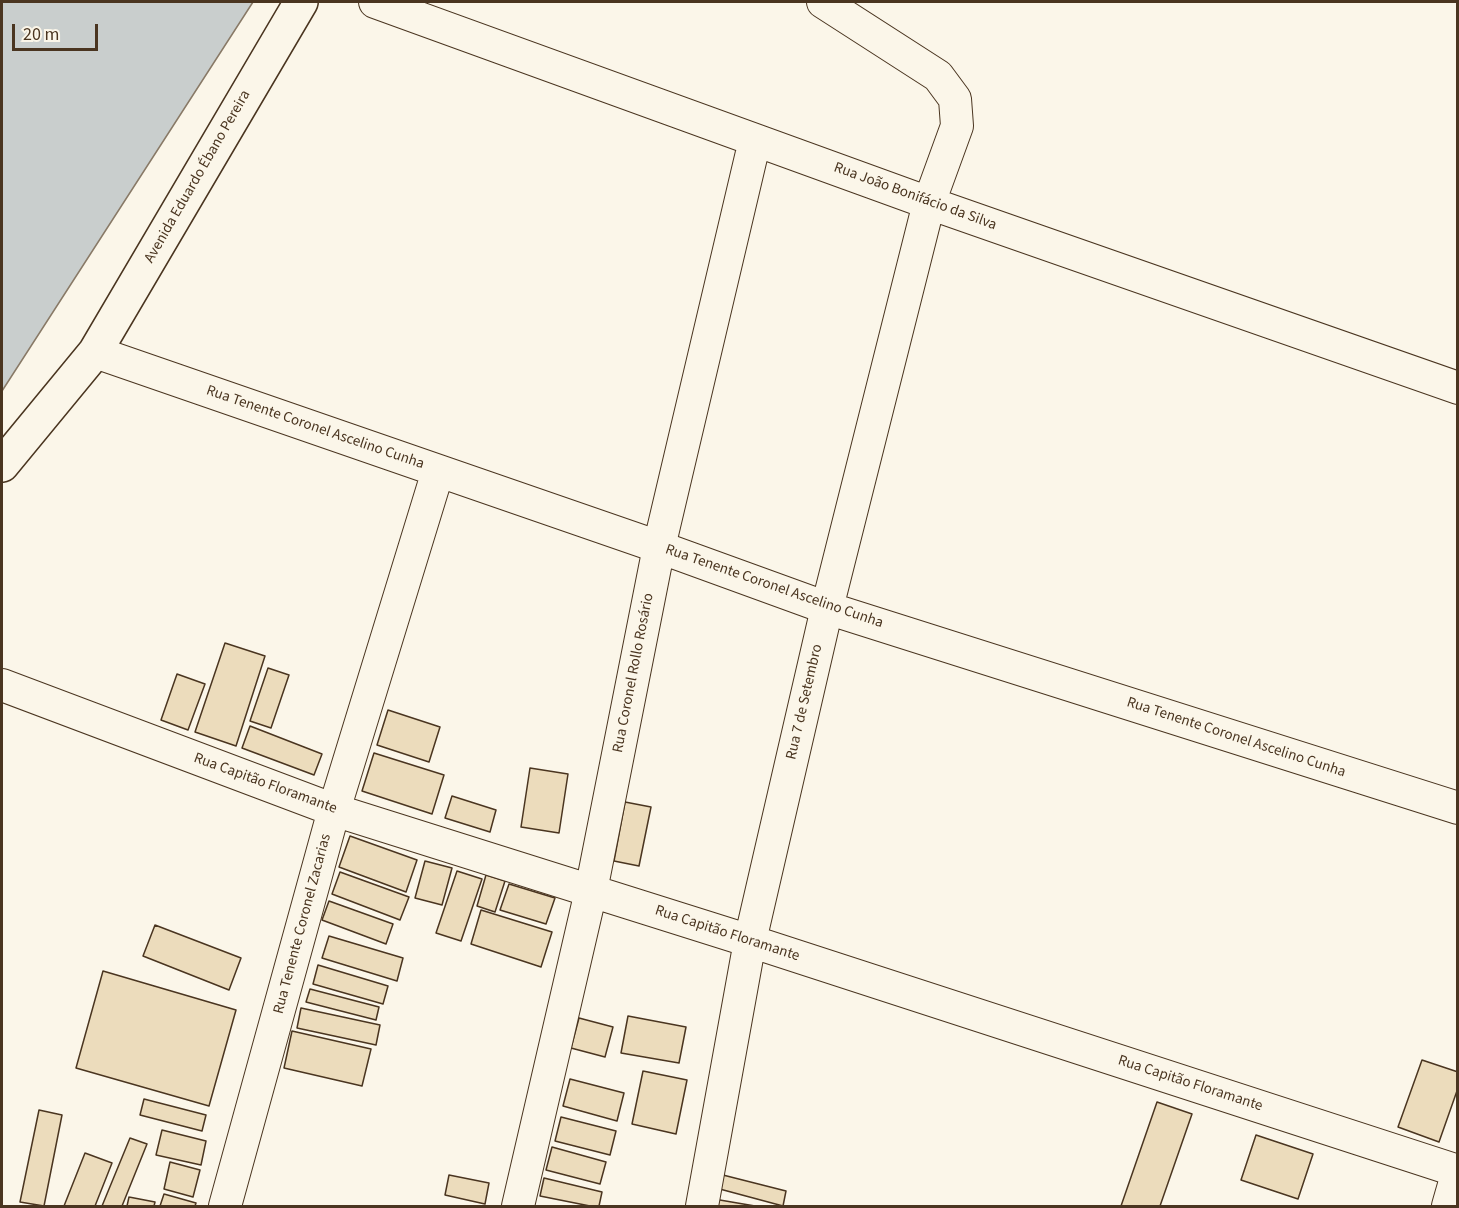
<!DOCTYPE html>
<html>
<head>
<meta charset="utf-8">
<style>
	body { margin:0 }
	#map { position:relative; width:1459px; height:1208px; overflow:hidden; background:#fbf6e9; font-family:"Source Sans 3",sans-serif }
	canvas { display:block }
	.frame { position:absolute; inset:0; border:3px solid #4a3520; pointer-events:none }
	.scale { position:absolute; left:12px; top:24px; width:86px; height:27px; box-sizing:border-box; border:3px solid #4a3520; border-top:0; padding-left:8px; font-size:18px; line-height:21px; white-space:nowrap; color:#4a3520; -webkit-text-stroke:4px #fbf6e9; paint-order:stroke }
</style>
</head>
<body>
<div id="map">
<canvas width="1459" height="1208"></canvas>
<div class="frame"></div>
<div class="scale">20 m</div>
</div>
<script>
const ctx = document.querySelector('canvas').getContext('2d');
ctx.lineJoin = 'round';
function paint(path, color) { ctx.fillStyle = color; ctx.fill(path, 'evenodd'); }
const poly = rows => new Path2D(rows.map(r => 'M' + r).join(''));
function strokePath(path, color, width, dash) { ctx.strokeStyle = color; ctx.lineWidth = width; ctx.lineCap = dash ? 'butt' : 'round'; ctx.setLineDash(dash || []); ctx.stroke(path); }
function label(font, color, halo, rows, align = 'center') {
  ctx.font = font + ' "Source Sans 3",sans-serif'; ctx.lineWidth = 4.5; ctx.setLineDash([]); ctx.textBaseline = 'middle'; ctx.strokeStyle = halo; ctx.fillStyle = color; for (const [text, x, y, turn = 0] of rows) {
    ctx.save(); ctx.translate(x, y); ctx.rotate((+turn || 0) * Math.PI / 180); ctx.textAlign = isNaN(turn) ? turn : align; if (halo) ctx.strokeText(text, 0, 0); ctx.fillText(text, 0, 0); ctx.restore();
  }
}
const water = poly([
	[2,2,253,2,2,391,2,2]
]);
const building = poly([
	[225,643,265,656,236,746,195,732,225,643],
	[268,668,289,675,271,728,250,721,268,668],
	[177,674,205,684,188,730,161,720,177,674],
	[388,710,440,727,429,762,377,745,388,710],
	[250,726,322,754,314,775,242,748,250,726],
	[374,753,444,775,432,814,362,791,374,753],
	[530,768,568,774,559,833,521,827,530,768],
	[452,796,496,810,490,832,445,818,452,796],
	[625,802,651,807,639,866,614,861,625,802],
	[350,836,417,860,406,892,339,867,350,836],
	[425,861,452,868,442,905,415,898,425,861],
	[457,871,482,879,461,941,436,933,457,871],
	[340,872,409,897,400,920,332,894,340,872],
	[486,875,505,881,495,912,477,906,486,875],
	[509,884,555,898,546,924,500,910,509,884],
	[329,901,393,924,386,944,322,920,329,901],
	[481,910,552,932,541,967,471,944,481,910],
	[155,925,241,958,229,990,143,956,155,925],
	[329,936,403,958,397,981,322,958,329,936],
	[318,965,388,986,383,1004,313,984,318,965],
	[103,971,236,1010,209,1106,76,1068,103,971],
	[310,989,379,1007,376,1020,306,1002,310,989],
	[301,1008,380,1025,376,1045,297,1028,301,1008],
	[628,1016,686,1027,679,1063,621,1053,628,1016],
	[579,1018,613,1027,605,1057,571,1048,579,1018],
	[292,1031,371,1049,362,1086,284,1068,292,1031],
	[1422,1060,1458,1072,1458,1088,1439,1142,1398,1127,1422,1060],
	[643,1071,687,1080,676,1134,632,1124,643,1071],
	[570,1079,624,1093,617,1121,563,1106,570,1079],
	[144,1099,206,1115,202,1131,140,1115,144,1099],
	[1157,1102,1192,1114,1160,1206,1121,1206,1157,1102],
	[39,1110,62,1115,44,1206,20,1202,39,1110],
	[561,1117,616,1131,610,1155,555,1141,561,1117],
	[162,1130,206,1141,201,1165,156,1155,162,1130],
	[1256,1135,1313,1154,1298,1199,1241,1180,1256,1135],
	[130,1138,147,1144,122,1206,102,1206,130,1138],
	[552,1147,606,1162,600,1184,546,1170,552,1147],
	[85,1153,112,1163,95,1206,64,1206,85,1153],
	[170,1162,200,1170,193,1197,164,1189,170,1162],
	[719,1174,786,1191,783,1206,716,1188,719,1174],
	[449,1175,489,1183,485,1204,445,1195,449,1175],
	[544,1178,602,1192,599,1206,590,1206,540,1196,544,1178],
	[164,1194,196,1203,195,1206,160,1206,164,1194],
	[129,1197,155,1202,154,1206,127,1206,129,1197],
	[714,1199,755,1206,713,1206,714,1199]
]);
const minor = poly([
	[375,2,929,203,1458,388],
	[95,352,659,547,827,608,1458,808],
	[2,685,334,810,750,941,1458,1171],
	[225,1206,334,810,438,471],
	[518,1206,591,891,659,547,755,140],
	[702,1206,750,941,827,608,929,203,957,126,955,99,938,76,823,2],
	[1448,1206,1458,1171]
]);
const major = poly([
	[2,465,95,352,301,2]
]);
const streetNames = [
	["Avenida Eduardo Ébano Pereira",198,177,-60],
	["Rua João Bonifácio da Silva",915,197,20],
	["Rua Tenente Coronel Ascelino Cunha",315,428,19],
	["Rua Tenente Coronel Ascelino Cunha",774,587,19],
	["Rua Coronel Rollo Rosário",634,673,-79],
	["Rua 7 de Setembro",805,702,-77],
	["Rua Tenente Coronel Ascelino Cunha",1236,738,18],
	["Rua Capitão Floramante",265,784,20],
	["Rua Tenente Coronel Zacarias",303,924,-75],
	["Rua Capitão Floramante",727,934,18],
	["Rua Capitão Floramante",1190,1084,18]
];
paint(water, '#c9cecd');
strokePath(water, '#887966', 1.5);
paint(building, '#ecdcbc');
strokePath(building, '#4a3520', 1.5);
strokePath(minor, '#4a3520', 34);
strokePath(major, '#4a3520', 36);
strokePath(minor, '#fbf6e9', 32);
strokePath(major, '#fbf6e9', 33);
label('15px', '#4a3520', '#fbf6e9', streetNames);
</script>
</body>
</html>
